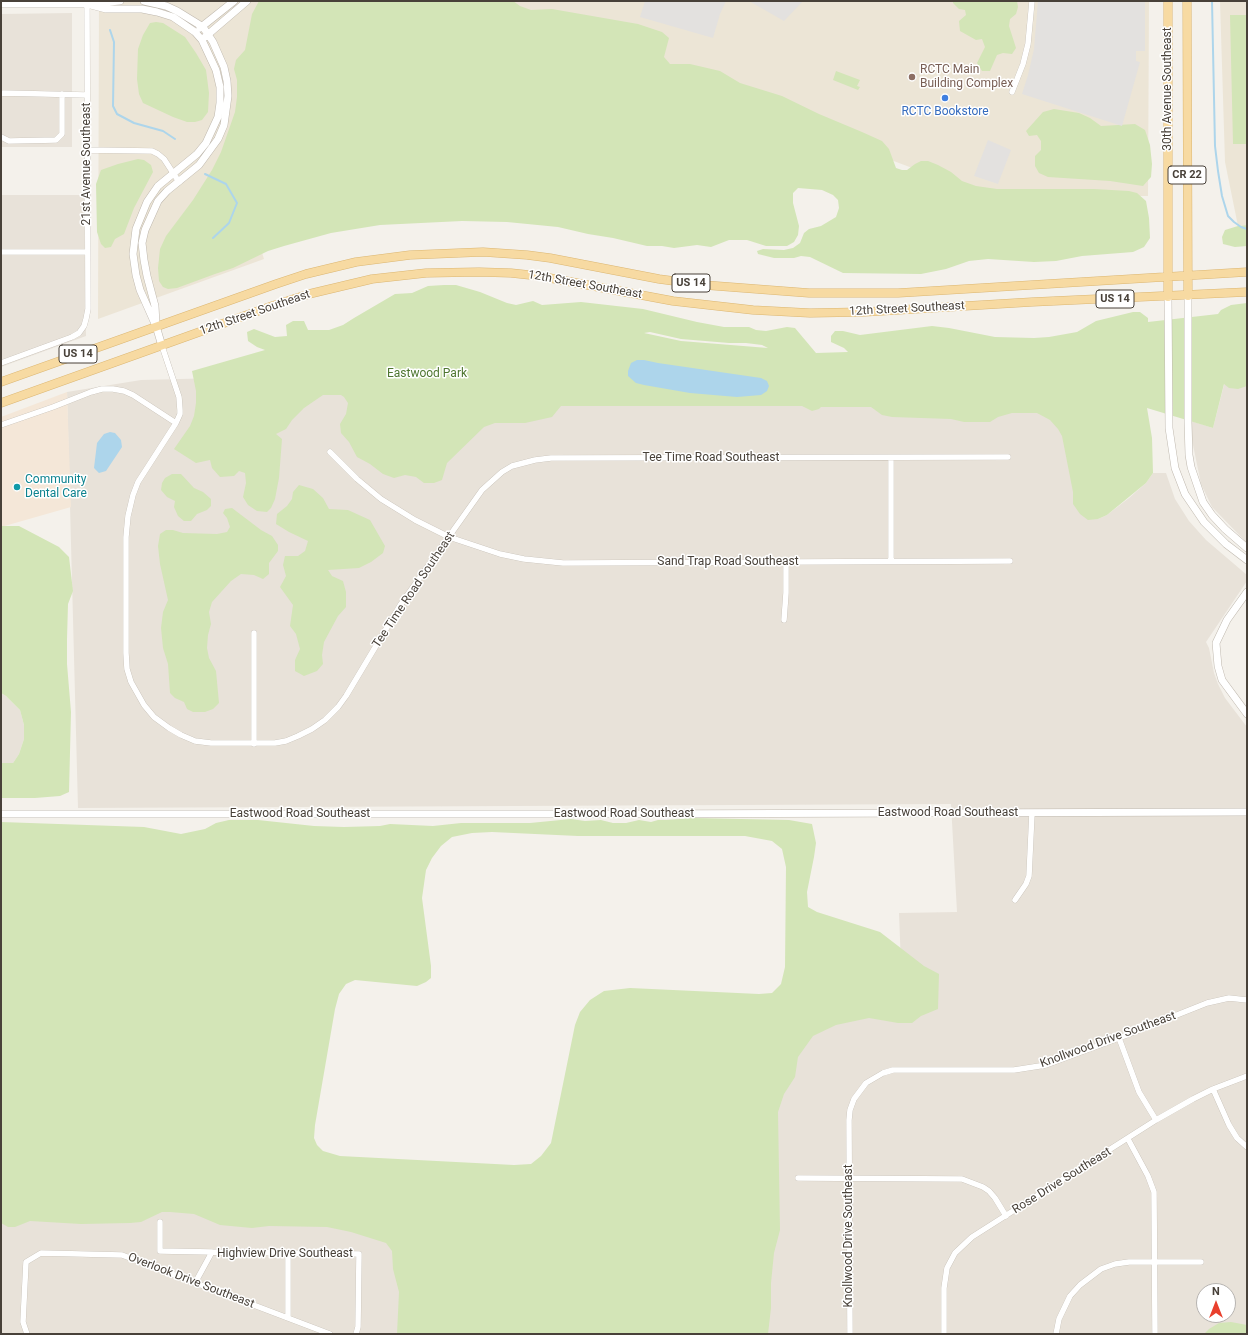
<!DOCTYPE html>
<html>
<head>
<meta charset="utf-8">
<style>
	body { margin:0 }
	#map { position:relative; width:1248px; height:1335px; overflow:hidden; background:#f4f1eb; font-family:Roboto,sans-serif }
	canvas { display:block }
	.frame { position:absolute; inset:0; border:2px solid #484139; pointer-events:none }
	.north { position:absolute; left:1196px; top:1283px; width:40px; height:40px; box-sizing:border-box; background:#fff; border:1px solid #b6b3b0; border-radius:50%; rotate:0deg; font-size:11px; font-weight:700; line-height:16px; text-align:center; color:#484139 }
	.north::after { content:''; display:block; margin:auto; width:14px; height:18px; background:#e9402d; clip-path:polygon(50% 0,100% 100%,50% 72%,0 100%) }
</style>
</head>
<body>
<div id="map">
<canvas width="1248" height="1335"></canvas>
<div class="frame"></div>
<div class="north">N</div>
</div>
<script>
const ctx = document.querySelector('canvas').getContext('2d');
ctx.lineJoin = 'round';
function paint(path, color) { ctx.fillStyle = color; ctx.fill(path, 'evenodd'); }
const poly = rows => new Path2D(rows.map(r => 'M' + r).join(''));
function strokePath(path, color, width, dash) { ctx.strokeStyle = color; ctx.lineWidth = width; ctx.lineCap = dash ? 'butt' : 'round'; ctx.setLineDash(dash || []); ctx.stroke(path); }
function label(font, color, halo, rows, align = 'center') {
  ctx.font = font + ' Roboto,sans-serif'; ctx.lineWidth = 3; ctx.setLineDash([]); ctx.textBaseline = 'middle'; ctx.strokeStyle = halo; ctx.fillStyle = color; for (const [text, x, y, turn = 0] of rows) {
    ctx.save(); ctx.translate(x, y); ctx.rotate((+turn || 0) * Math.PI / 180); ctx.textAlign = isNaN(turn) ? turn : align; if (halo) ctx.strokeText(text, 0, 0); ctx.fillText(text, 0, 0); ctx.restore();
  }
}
const residential = poly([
	[72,13,72,147,1,147,1,14],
	[1,195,84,195,86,336,1,367],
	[1086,377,1098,519,1107,515,1129,498,1146,483,1153,473,1166,473,1175,499,1189,521,1206,540,1247,575,1247,581,1206,642,1209,648,1214,673,1218,684,1225,698,1247,727,1247,1334,750,1334,756,1018,903,1017,899,913,957,912,951,804,78,808,67,392,141,380,219,378],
	[1204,1291,1228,1291,1228,1315,1204,1315],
	[1225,381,1247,382,1247,543,1212,507,1201,484,1192,440,1191,421,1213,428],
	[1,693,6,696,20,710,24,725,24,739,19,754,13,763,1,763],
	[156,1207,399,1227,400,1334,1,1334,1,1218]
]);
const commercial = poly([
	[67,392,71,507,1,527,1,417]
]);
const education = poly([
	[99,1,1149,1,1148,196,987,196,499,13,246,200,264,259,98,319],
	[1220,1,1247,1,1247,225,1238,226,1225,162]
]);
const green = poly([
	[259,1,513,1,520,6,531,10,552,9,638,24,662,32,669,38,664,57,670,64,690,64,720,71,740,83,782,96,819,114,862,132,882,141,889,149,896,168,902,170,907,170,915,164,921,161,928,161,938,165,951,172,962,181,976,186,997,189,1094,189,1129,191,1137,193,1146,201,1149,218,1150,238,1144,247,1133,252,1082,256,1056,261,1034,262,988,259,969,261,946,269,921,274,843,273,810,257,801,256,794,258,774,258,758,254,757,251,763,249,784,250,793,248,800,243,804,233,809,229,821,226,836,217,839,208,838,200,833,195,822,190,798,188,793,193,793,203,799,226,798,235,794,242,787,246,766,246,747,240,729,240,711,247,697,245,674,248,662,246,647,246,613,238,588,234,558,227,507,222,462,221,380,225,331,233,284,246,268,251,233,268,215,274,177,288,168,289,163,287,159,281,158,268,160,249,166,236,193,200,212,170,221,152,235,112,237,97,237,80,234,69,236,60,245,50,252,14],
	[953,1,1017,1,1018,7,1016,14,1010,19,1009,26,1016,48,1012,54,1003,53,997,55,990,71,982,71,977,63,985,47,982,39,976,40,960,31,959,21,966,15,965,10,959,9,953,3],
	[1230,15,1247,15,1247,144,1233,144],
	[156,22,163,23,185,37,196,53,206,70,209,93,208,112,202,120,195,122,187,122,173,117,143,103,139,94,137,79,138,49,143,35,150,23],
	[836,71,860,80,857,86,860,87,858,90,833,80],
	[1054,109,1079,113,1090,118,1101,126,1135,124,1145,130,1150,145,1152,164,1151,177,1143,186,1110,181,1048,177,1039,173,1035,166,1035,156,1041,150,1041,141,1037,135,1029,136,1026,131,1043,112],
	[138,159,144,160,151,165,153,172,134,208,124,234,115,239,111,247,105,248,101,244,97,232,96,184,101,170,118,164],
	[1247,225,1247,246,1235,247,1223,244,1222,237,1225,230,1238,226],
	[444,285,456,285,480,292,507,303,516,305,533,301,542,305,581,302,643,309,697,322,724,327,749,327,756,330,766,331,787,327,795,328,816,353,848,352,844,348,831,342,831,336,835,331,843,331,860,335,932,326,949,328,995,337,1034,338,1049,337,1077,332,1096,321,1133,312,1140,312,1148,318,1148,322,1218,314,1221,310,1231,305,1247,303,1247,386,1238,389,1229,388,1224,384,1213,428,1147,408,1152,438,1153,473,1146,483,1107,515,1098,519,1088,520,1080,514,1073,504,1073,492,1062,436,1058,429,1050,420,1037,413,1012,413,998,417,990,422,964,422,951,419,892,417,882,415,871,407,821,407,819,409,812,411,802,406,561,406,552,417,525,423,495,423,484,427,447,463,442,480,434,483,424,483,416,477,405,475,394,478,383,474,370,464,357,457,349,442,341,433,340,424,346,414,348,403,344,397,341,395,323,395,304,408,292,420,286,429,276,434,282,439,279,478,275,499,271,508,267,512,257,511,248,505,243,497,246,483,245,473,239,471,234,476,220,477,212,468,210,460,196,463,174,449,190,426,194,416,196,403,196,391,192,371,265,350,257,347,248,341,247,332,254,329,275,337,287,336,286,325,293,321,304,321,308,330,329,330,343,325,354,318,395,294,412,293,428,286],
	[650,332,681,339,729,343,746,343,762,345,768,348,681,341,644,333],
	[172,474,181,474,194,488,203,492,211,499,211,506,207,510,197,514,191,521,184,521,178,516,174,507,175,501,167,497,161,490,162,483,165,478],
	[299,485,313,489,323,498,329,509,348,510,370,520,385,546,383,553,371,562,359,568,328,570,332,576,343,581,346,592,346,607,338,616,324,642,322,655,323,664,317,671,304,676,295,671,295,660,300,649,296,634,290,626,293,605,280,587,286,576,283,565,285,556,298,556,305,551,308,541,289,532,276,524,277,514,287,506,292,499,293,492],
	[232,508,261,530,272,536,278,545,278,551,269,563,269,574,263,579,254,575,241,574,231,581,212,602,209,612,211,624,208,635,207,648,209,658,216,671,219,703,213,709,205,712,193,712,187,709,184,702,175,698,170,693,168,664,163,648,161,628,163,612,168,600,160,564,158,546,160,534,166,530,173,530,183,533,217,534,227,532,230,527,227,518,223,513,225,509],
	[1,526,19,526,59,547,69,557,73,591,68,604,67,639,67,664,71,712,69,792,60,796,35,798,1,798,1,763,13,763,19,754,24,739,24,725,20,710,6,696,1,693],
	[693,818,789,820,812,824,816,843,814,857,807,892,808,907,817,912,880,932,924,966,939,974,938,1009,921,1016,912,1023,898,1023,869,1018,836,1025,813,1036,798,1057,795,1077,784,1094,778,1112,780,1230,774,1253,771,1283,771,1308,768,1334,397,1334,399,1292,393,1269,392,1251,386,1243,351,1232,327,1227,269,1226,252,1228,220,1225,194,1214,170,1212,162,1212,141,1222,130,1223,81,1224,30,1221,15,1227,8,1227,1,1223,1,822,144,827,181,834,205,829,216,823,229,820,258,820,314,826,344,827,380,826,390,824,433,826,461,823,530,823,571,819,585,821,601,820,613,823,626,823,639,820,651,822,658,820,666,820],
	[492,832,578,836,745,836,772,841,782,849,786,867,785,967,781,984,772,993,759,994,630,988,604,991,590,1000,580,1012,575,1025,551,1143,541,1156,531,1164,514,1165,340,1156,323,1151,317,1145,314,1138,315,1125,335,1009,339,994,346,984,355,980,417,986,426,982,431,978,431,966,422,898,426,870,432,858,441,846,452,837,472,833],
	[1231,1322,1247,1325,1247,1334,1204,1334,1209,1329,1219,1323]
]);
const parking = poly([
	[645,1,726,1,720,14,713,38,640,17],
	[749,1,803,1,784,21],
	[1038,1,1145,1,1145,51,1136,51,1136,61,1140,62,1122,126,1022,94,1028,75,1034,49],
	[988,140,1011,150,998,184,974,176]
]);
const water = poly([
	[637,360,644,360,658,363,761,378,767,381,769,386,767,391,761,395,737,397,690,393,644,385,636,383,628,376,628,371,631,363],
	[110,432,115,433,121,440,122,447,106,471,99,473,94,468,97,443,104,434]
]);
const stream = poly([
	[1212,1,1215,146,1218,171,1222,196,1228,216,1234,222,1241,227,1247,229],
	[110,30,114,42,113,106,117,114,134,123,163,131,175,139],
	[205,174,226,184,237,203,229,223,213,238]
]);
const minor = poly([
	[1012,92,1023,64,1028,44,1032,1],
	[1,94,3,93,87,95],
	[1,137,9,141,56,140,62,134,62,94],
	[87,150,152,151,158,154,164,159,179,182],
	[1,252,87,252],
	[162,346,179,397,180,410,180,414,176,423,138,482,133,495,128,516,126,537,126,653,127,669,131,682,144,705,154,717,169,728,181,735,195,741,211,743,275,743,286,741,298,736,312,729,325,720,338,707,346,696,401,604,482,490,502,472,512,466,535,460,551,458,1008,457],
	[1,363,72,337,79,333,84,326,86,319,88,309,87,1],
	[1,425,53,407,91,392,102,389,113,389,124,391,133,395,176,423],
	[330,452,357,479,381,499,415,520,449,537,500,554,524,559,563,563,1010,561],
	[891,458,891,561],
	[784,620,786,593,786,561],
	[254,633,254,744],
	[1015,900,1026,884,1029,876,1032,813],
	[1119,1038,1139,1092,1156,1120],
	[1213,1089,1229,1125,1237,1138,1247,1147],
	[1128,1139,1148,1176,1154,1192,1155,1334],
	[798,1178,962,1179,983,1187,989,1191,995,1198,1006,1216],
	[160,1222,160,1251,212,1252],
	[288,1253,288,1318],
	[195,1283,212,1252,359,1254,358,1327,356,1334],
	[27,1334,23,1322,26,1262,41,1253,122,1255,330,1334],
	[850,1334,849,1120,850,1110,854,1099,866,1083,883,1073,893,1070,1014,1070,1046,1065,1119,1038,1207,1003,1229,998,1247,1000],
	[944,1334,944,1288,947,1268,955,1253,972,1237,1156,1120,1193,1099,1213,1089,1247,1076],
	[1056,1334,1059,1319,1070,1296,1080,1285,1101,1269,1115,1264,1129,1262,1201,1262]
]);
const tertiary = poly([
	[144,1,166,6,177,11,203,27,213,42,224,67,227,81,228,96,224,125,218,139,199,165,167,191,158,201,145,230,142,243,144,260,147,276,155,306,156,324],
	[1,4,87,4,120,1],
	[87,4,106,9,142,9,157,12,173,17,195,32,202,40,216,70,220,87,220,103,218,117,206,143,197,154,158,186,147,202,136,229,133,254,136,275,140,290,156,326,162,346],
	[200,28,234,1],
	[205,37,247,1],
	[1188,296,1188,422,1189,455,1191,467,1203,502,1212,515,1225,529,1247,548],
	[1168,297,1169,428,1175,468,1185,494,1204,522,1226,544,1247,560],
	[1247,592,1227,620,1216,643,1218,666,1222,680,1247,714],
	[1,814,621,814,1247,812]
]);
const primary = poly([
	[1168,1,1168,297],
	[1187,1,1188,296],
	[1,382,276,284,306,274,356,262,410,255,483,252,527,255,550,258,659,279,704,285,809,293,898,293,1247,272],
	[1,403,272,306,309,294,372,279,426,273,479,272,511,273,539,276,673,301,753,310,810,313,864,312,1032,302,1247,292]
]);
const markers = [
	[912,77,4,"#8d6e63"],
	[945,98,4,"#3f7fe0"],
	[17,487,4,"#0f9aa8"]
];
const shields = [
	[1187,175,38],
	[691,283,38],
	[1115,299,38],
	[78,354,38]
];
const shieldNames = [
	["CR 22",1187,175],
	["US 14",691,283],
	["US 14",1115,299],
	["US 14",78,354]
];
const educationNames = [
	["RCTC Main",920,70],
	["Building Complex",920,84]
];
const streetNames = [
	["30th Avenue Southeast",1168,89,-90],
	["21st Avenue Southeast",87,164,-90],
	["12th Street Southeast",585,285,10],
	["12th Street Southeast",907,309,-3],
	["12th Street Southeast",255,313,-19],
	["Tee Time Road Southeast",711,458],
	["Sand Trap Road Southeast",728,562],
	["Tee Time Road Southeast",414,590,-56],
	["Eastwood Road Southeast",948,813],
	["Eastwood Road Southeast",300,814],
	["Eastwood Road Southeast",624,814],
	["Knollwood Drive Southeast",1108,1040,-20],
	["Rose Drive Southeast",1062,1181,-32],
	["Knollwood Drive Southeast",849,1236,-90],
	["Highview Drive Southeast",285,1254],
	["Overlook Drive Southeast",191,1281,21]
];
const shopNames = [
	["RCTC Bookstore",945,112]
];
const parkNames = [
	["Eastwood Park",427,374]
];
const cultureNames = [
	["Community",25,480],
	["Dental Care",25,494]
];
paint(residential, '#e8e2d9');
paint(commercial, '#f4e7d8');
paint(education, '#ece5d6');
paint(green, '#d3e5b7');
paint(parking, '#e3e1df');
paint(water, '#add5eb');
strokePath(stream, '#add5eb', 2);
strokePath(minor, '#bfb8ae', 6);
strokePath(tertiary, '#bfb8ae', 8);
strokePath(primary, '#dbb672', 9);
strokePath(minor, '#fff', 5.5);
strokePath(tertiary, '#fff', 7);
strokePath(primary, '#f7daa2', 8);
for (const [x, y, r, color] of markers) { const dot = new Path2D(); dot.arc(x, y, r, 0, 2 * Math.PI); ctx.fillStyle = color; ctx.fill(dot); strokePath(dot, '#fff', 1.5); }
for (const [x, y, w] of shields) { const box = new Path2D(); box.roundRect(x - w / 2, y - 9, w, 18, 3); ctx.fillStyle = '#fff'; ctx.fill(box); strokePath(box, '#484139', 1); }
label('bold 11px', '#484139', null, shieldNames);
label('12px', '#785e54', '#fff', educationNames, 'left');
label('12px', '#484139', '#fff', streetNames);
label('12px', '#366cbe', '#fff', shopNames);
label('12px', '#4e7630', '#fff', parkNames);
label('12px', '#0d838f', '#fff', cultureNames, 'left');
</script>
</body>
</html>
